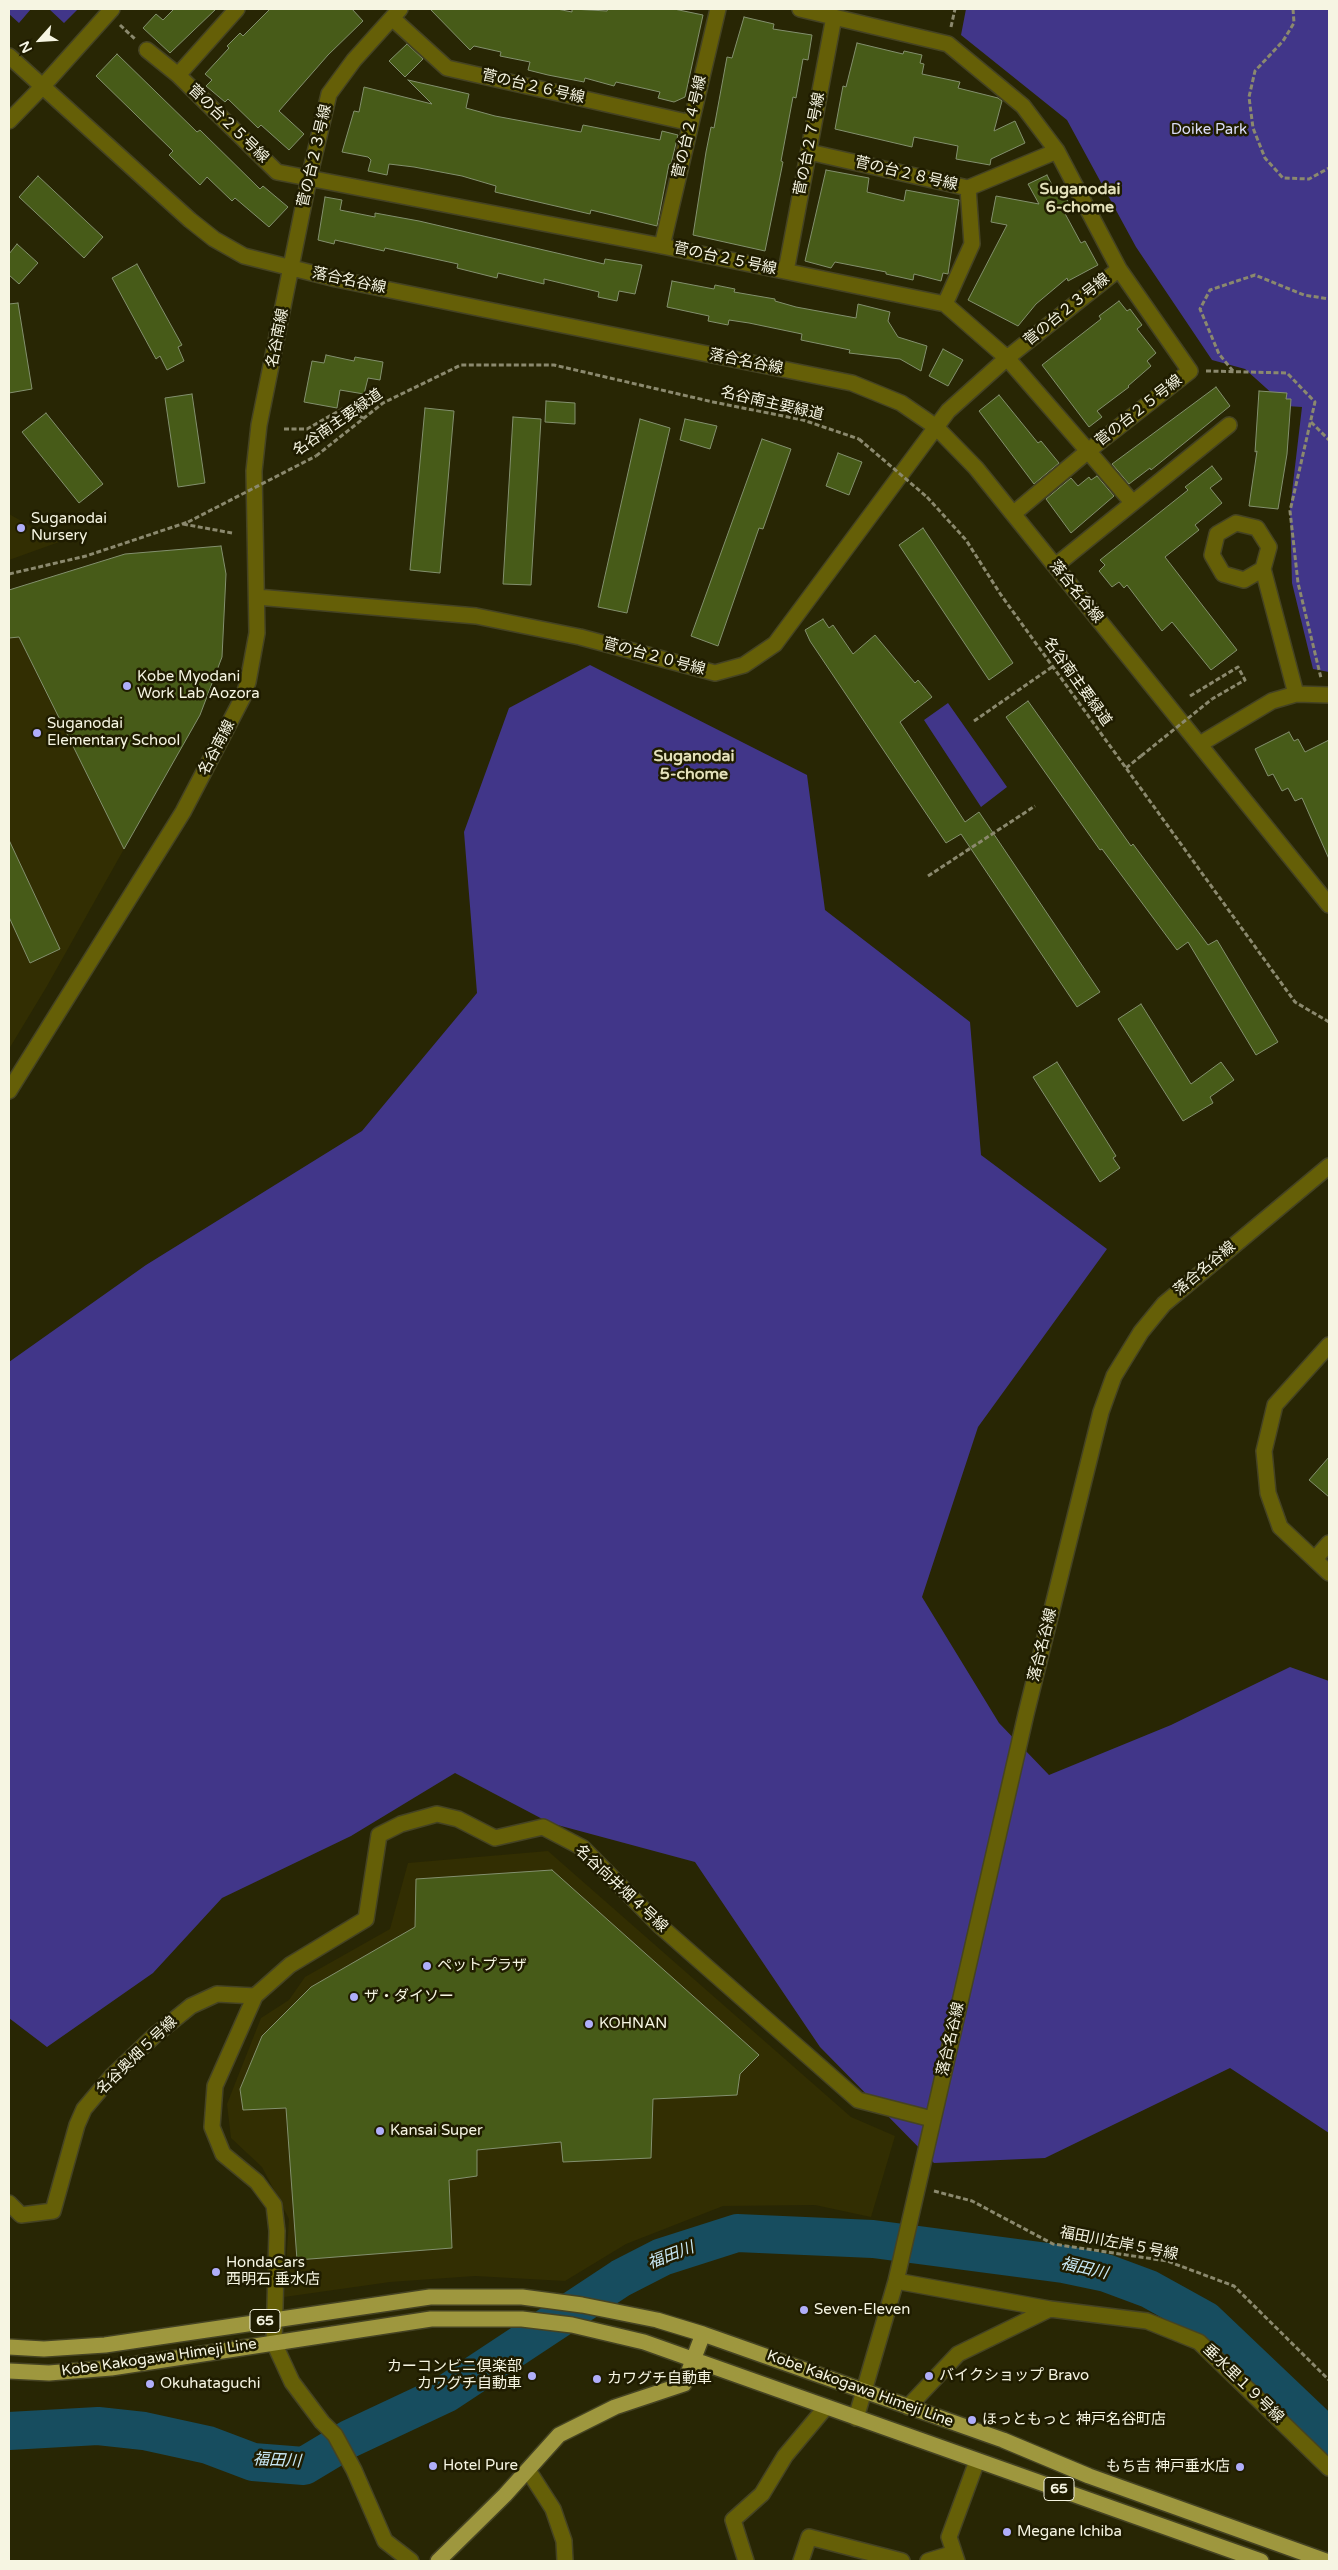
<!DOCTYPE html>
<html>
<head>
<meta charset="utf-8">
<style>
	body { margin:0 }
	#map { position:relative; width:1338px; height:2570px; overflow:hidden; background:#282604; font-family:"Varela Round",sans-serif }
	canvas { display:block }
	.frame { position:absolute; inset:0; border:10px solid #f6f5e2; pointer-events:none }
	.north { position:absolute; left:15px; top:15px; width:50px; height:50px; -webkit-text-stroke:4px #1f1c00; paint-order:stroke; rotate:244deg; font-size:14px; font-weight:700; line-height:20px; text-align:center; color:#f6f5e2 }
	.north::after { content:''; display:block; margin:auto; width:18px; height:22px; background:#f6f5e2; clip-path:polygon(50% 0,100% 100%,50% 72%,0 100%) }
</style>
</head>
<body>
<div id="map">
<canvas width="1338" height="2570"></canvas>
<div class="frame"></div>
<div class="north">N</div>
</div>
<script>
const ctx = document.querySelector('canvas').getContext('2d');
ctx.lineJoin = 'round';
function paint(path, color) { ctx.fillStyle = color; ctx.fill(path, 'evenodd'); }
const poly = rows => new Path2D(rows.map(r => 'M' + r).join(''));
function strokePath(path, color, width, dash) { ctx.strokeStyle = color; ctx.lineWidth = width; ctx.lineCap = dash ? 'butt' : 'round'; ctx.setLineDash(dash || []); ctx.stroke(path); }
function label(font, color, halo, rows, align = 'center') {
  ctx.font = font + ' "Varela Round","Noto Sans JP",sans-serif'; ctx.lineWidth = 5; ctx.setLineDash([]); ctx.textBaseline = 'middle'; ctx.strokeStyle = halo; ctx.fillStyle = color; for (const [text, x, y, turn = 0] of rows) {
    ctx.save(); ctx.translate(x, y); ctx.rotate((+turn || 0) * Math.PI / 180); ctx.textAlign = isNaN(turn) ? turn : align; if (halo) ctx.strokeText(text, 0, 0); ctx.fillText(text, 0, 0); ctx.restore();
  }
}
const built = poly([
	[9,514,59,542,9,560],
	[9,616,124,849,47,986,9,1049],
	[548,1851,851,2117,895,2136,871,2217,815,2205,723,2206,626,2244,565,2281,475,2276,390,2282,284,2297,289,2219,262,2167,231,2138,227,2104,261,2018,289,2000,305,1977,390,1929,408,1863]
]);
const green = poly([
	[9,9,31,9,19,23,9,14],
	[49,9,78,9,64,23],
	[966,9,1329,9,1329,672,1313,669,1292,583,1290,509,1302,407,1286,406,1245,369,1212,360,1136,247,1067,120,961,35],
	[590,665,807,775,825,910,970,1022,981,1155,1107,1249,978,1427,922,1597,999,1723,1049,1775,1171,1725,1290,1667,1329,1681,1329,2133,1230,2068,1045,2158,934,2163,820,2047,695,1862,550,1823,455,1773,351,1836,222,1898,153,1973,47,2047,9,2018,9,1362,146,1265,362,1131,477,993,464,832,509,708],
	[948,703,1007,787,981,807,924,720]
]);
const river = poly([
	[9,2431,98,2426,144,2431,208,2445,253,2462,304,2466,349,2439,447,2393,621,2278,662,2257,737,2233,873,2239,1063,2264,1106,2273,1149,2289,1205,2320,1329,2438]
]);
const building = poly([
	[174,9,216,9,170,53,143,28,156,14,163,20,174,9],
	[270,9,352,9,363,21,328,55,279,111,304,134,289,150,261,125,258,128,228,99,225,102,206,86,212,80,205,74,229,48,227,46,240,33,243,36,270,9],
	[430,9,557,9,572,12,572,9,607,11,608,9,674,9,703,15,685,97,674,102,658,98,660,92,616,82,614,86,585,78,584,82,548,75,528,70,530,62,500,56,501,52,474,46,470,50,430,9],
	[744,17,774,24,773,29,812,35,808,60,803,59,796,98,793,97,781,161,783,162,765,251,693,235,706,152,711,127,714,128,727,57,732,58,744,17],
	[857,43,903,54,904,51,922,55,920,63,924,64,922,74,960,82,958,88,998,98,1002,101,994,131,1015,121,1025,143,991,159,990,165,956,159,958,146,914,137,912,147,835,129,843,86,846,87,857,43],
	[407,44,423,59,405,77,389,61,407,44],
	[117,54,197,132,200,130,260,189,263,186,288,207,269,227,235,198,232,201,207,177,200,185,169,155,173,151,96,76,117,54],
	[408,80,469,94,466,108,495,116,581,132,583,125,660,140,662,131,678,135,671,164,669,164,657,226,591,210,590,214,495,192,496,186,462,176,414,167,389,164,387,175,368,171,371,160,368,157,342,152,354,111,359,112,364,87,432,104,408,80],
	[826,170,869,178,867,192,904,201,906,190,959,200,948,274,943,273,941,281,914,274,913,280,886,274,886,272,835,262,831,268,805,261,826,170],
	[1047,175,1055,191,1061,188,1069,204,1062,208,1081,243,1085,241,1098,265,1068,281,1067,278,1036,304,1018,326,968,300,1007,225,991,222,996,196,1039,204,1028,184,1047,175],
	[38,176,103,237,84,258,19,197,38,176],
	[325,197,342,200,340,210,375,217,375,213,419,221,604,264,605,259,642,265,635,294,619,291,617,301,598,297,599,292,544,279,544,284,498,273,497,278,457,268,458,264,385,248,384,251,335,240,334,244,318,240,325,197],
	[17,244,38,263,19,284,9,275,9,254,17,244],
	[137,264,182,345,178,347,184,361,167,370,160,356,156,359,112,278,137,264],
	[672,281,714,289,715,285,735,289,734,292,775,299,775,301,796,307,856,318,858,304,890,312,888,321,898,337,927,346,921,371,900,359,849,353,850,350,801,340,802,334,749,323,729,320,728,325,708,321,709,316,667,307,672,281],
	[1119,301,1127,311,1130,309,1142,325,1137,329,1156,353,1147,361,1151,366,1128,386,1129,387,1097,411,1102,417,1089,427,1042,365,1101,319,1099,316,1119,301],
	[18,303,32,389,9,393,9,304,18,303],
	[943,349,963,360,948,386,929,376,943,349],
	[326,355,354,361,355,357,383,362,380,380,368,378,364,394,340,390,337,408,304,402,312,361,324,363,326,355],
	[1216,387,1230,406,1151,470,1150,468,1129,484,1112,464,1216,387],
	[1259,391,1287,393,1286,399,1291,399,1287,454,1278,509,1249,506,1257,451,1255,452,1259,391],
	[192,394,205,483,178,487,165,398,192,394],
	[999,395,1038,443,1041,441,1059,463,1034,484,979,411,999,395],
	[546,401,575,403,575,424,545,422,546,401],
	[425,408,454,411,440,573,410,570,425,408],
	[46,413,103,484,79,503,22,432,46,413],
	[513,417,541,419,531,585,503,584,513,417],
	[640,419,670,428,627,613,598,607,640,419],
	[685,419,717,426,710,449,680,440,685,419],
	[762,439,791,449,763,529,759,528,718,646,691,636,762,439],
	[838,453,862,462,849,495,826,486,838,453],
	[1212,466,1222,479,1210,488,1222,503,1195,525,1199,530,1165,557,1237,650,1211,670,1172,622,1162,631,1127,585,1124,588,1119,582,1112,587,1099,571,1105,565,1100,560,1188,490,1185,487,1212,466],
	[1097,476,1114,496,1071,533,1046,499,1071,478,1078,486,1089,477,1091,480,1097,476],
	[923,528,1013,663,989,680,899,545,923,528],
	[221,546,226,574,222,657,200,715,124,849,19,637,9,638,9,590,125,554,221,546],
	[823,619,829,628,833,625,853,654,875,635,915,683,918,680,932,697,900,722,965,822,979,812,1100,992,1077,1007,961,834,946,843,810,641,805,630,823,619],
	[1028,701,1131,846,1133,844,1208,945,1217,940,1278,1042,1256,1055,1188,942,1177,950,1102,849,1100,850,1006,717,1028,701],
	[1289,732,1294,741,1298,739,1305,752,1329,740,1329,859,1302,798,1295,801,1288,788,1282,791,1273,774,1268,776,1255,749,1289,732],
	[9,840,60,949,30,963,9,917,9,840],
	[1141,1004,1191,1084,1221,1062,1234,1080,1210,1097,1213,1103,1183,1121,1118,1019,1141,1004],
	[1057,1062,1116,1156,1113,1158,1120,1168,1100,1182,1033,1077,1057,1062],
	[1329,1457,1329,1497,1309,1480,1329,1457],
	[552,1870,759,2055,740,2074,737,2095,653,2099,651,2158,563,2162,561,2142,477,2150,477,2176,449,2180,452,2248,297,2260,286,2108,243,2110,240,2089,262,2036,311,1987,415,1927,416,1879,552,1870]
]);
const path = poly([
	[1293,9,1294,23,1283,41,1255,71,1249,97,1253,128,1265,158,1283,178,1309,179,1329,168],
	[120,25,135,39],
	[951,27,955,9],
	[1206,371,1287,373,1315,402,1290,511,1298,583,1321,678],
	[1233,371,1219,354,1200,309,1210,290,1255,275,1304,295,1329,299],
	[1311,422,1329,440],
	[284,429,307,429,344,408,363,418],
	[316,456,383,403,461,365,554,365,713,402,803,420,859,439],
	[927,497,966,540,1001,595,1295,1002,1329,1022],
	[183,524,232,533],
	[9,574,86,556,188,522],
	[1190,696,1238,667,1245,680,1212,699],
	[974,721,1052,667],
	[1126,768,1141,756],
	[928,876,1035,806],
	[934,2191,972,2201,1053,2244,1167,2261,1234,2286,1329,2380]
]);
const minor = poly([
	[237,9,178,75,277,172,662,246,945,304,1007,358,1088,451,1190,371,1119,269],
	[392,18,447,68,691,123],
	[147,50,178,75],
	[9,56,190,220,214,239,244,256,336,279,483,309,852,383,901,403,936,427,976,468,1329,905],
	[9,121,42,87,112,9],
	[809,152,968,188,1057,151],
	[662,246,718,9],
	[786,271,834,17],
	[945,304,972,244,968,188],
	[1013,514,1088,451,1132,502],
	[1055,566,1229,425],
	[1263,569,1244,580,1223,574,1212,555,1217,534,1236,523,1257,528,1269,547,1263,569,1296,694],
	[257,597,476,616,580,637,715,673,744,665,775,644,948,411,1007,358,1119,269,1057,151,1023,106,948,44,800,9],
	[1200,744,1272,701,1296,694,1329,695],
	[9,1091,183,812,243,697,248,682,257,633,254,471,259,425,309,178,329,94,354,60,400,9],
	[1329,1345,1275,1405,1264,1451,1268,1493,1280,1527,1329,1573],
	[1315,1559,1329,1543],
	[9,2203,21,2215,53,2211,77,2125,84,2109,112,2076,154,2036,191,2006,217,1994,255,1996],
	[896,2281,1050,2309],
	[908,2407,958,2354,1050,2309,1147,2321,1199,2342,1329,2468],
	[856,2418,896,2281,1026,1714,1101,1412,1114,1376,1141,1332,1164,1304,1329,1166],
	[528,2470,553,2509,564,2541,565,2561],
	[411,2561,385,2541,354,2470,335,2435,322,2422,292,2382,274,2343,277,2231,274,2205,257,2182,223,2154,212,2127,215,2086,255,1996,290,1965,366,1919,379,1835,401,1824,437,1814,458,1819,495,1838,543,1827,583,1848,659,1925,858,2100,932,2119],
	[746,2561,733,2520,762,2494,785,2456,826,2407],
	[801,2561,809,2537,902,2561],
	[928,2561,954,2553],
	[957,2561,949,2537,977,2461]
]);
const major = poly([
	[9,2347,44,2349,105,2345,430,2297,522,2297,582,2305,657,2320,703,2334,1003,2440,1089,2476,1326,2561],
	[9,2371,49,2373,111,2368,431,2319,522,2319,572,2325,644,2342,1261,2561],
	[438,2561,505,2495,559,2435,615,2407,684,2384,703,2334]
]);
const pathBridge = poly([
	[859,439,927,497],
	[188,522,316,456],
	[1141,756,1212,699]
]);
const markers = [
	[21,528,5,"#b0aefa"],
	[127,686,5,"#b0aefa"],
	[37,733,5,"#b0aefa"],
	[427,1966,5,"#b0aefa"],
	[354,1997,5,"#b0aefa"],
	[589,2024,5,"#b0aefa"],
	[380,2131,5,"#b0aefa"],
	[216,2272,5,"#b0aefa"],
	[804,2310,5,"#b0aefa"],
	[532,2376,5,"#b0aefa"],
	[929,2376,5,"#b0aefa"],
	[597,2379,5,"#b0aefa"],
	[150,2384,5,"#b0aefa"],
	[972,2420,5,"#b0aefa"],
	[433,2466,5,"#b0aefa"],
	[1240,2467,5,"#b0aefa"],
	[1007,2532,5,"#b0aefa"]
];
const shields = [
	[265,2321,30],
	[1059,2489,30]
];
const shieldNames = [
	["65",265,2321],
	["65",1059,2489]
];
const streetNames = [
	["菅の台２６号線",533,87,13],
	["菅の台２５号線",228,124,44],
	["菅の台２４号線",690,127,-77],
	["菅の台２７号線",810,144,-79],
	["菅の台２３号線",315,156,-77],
	["菅の台２８号線",906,174,13],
	["菅の台２５号線",725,259,12],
	["落合名谷線",349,281,12],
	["菅の台２３号線",1067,310,-39],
	["名谷南線",278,338,-79],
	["落合名谷線",746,362,11],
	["名谷南主要緑道",772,404,13],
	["菅の台２５号線",1139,411,-38],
	["名谷南主要緑道",338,423,-35],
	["落合名谷線",1076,592,51],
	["菅の台２０号線",654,657,15],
	["名谷南主要緑道",1077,682,54],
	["名谷南線",217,748,-62],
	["落合名谷線",1205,1269,-40],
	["落合名谷線",1043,1645,-76],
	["名谷向井畑４号線",621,1889,43],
	["落合名谷線",951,2039,-77],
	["名谷奥畑５号線",137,2056,-44],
	["福田川左岸５号線",1119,2244,11],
	["Kobe Kakogawa Himeji Line",159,2358,-8],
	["垂水里１９号線",1243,2384,44],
	["Kobe Kakogawa Himeji Line",860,2389,20]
];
const parkNames = [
	["Doike Park",1209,130]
];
const poiNames = [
	["Suganodai",31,519],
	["Nursery",31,536],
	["Kobe Myodani",137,677],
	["Work Lab Aozora",137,694],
	["Suganodai",47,724],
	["Elementary School",47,741],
	["ペットプラザ",437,1966],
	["ザ・ダイソー",364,1997],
	["KOHNAN",599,2024],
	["Kansai Super",390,2131],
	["HondaCars",226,2263],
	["西明石 垂水店",226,2280],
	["Seven-Eleven",814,2310],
	["カーコンビニ倶楽部",522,2367,"right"],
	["カワグチ自動車",522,2384,"right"],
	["バイクショップ Bravo",939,2376],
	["カワグチ自動車",607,2379],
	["Okuhataguchi",160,2384],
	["ほっともっと 神戸名谷町店",982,2420],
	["Hotel Pure",443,2466],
	["もち吉 神戸垂水店",1230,2467,"right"],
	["Megane Ichiba",1017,2532]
];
const neighbourhoodNames = [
	["Suganodai",1080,190],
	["6-chome",1080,208],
	["Suganodai",694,757],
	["5-chome",694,775]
];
const waterNames = [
	["福田川",671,2256,-21],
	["福田川",1084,2269,13],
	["福田川",277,2461,3]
];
paint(built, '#322e02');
paint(green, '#413689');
strokePath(river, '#174d5f', 38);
paint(building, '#475b18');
strokePath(building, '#83906e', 1);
strokePath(minor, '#454323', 18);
strokePath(major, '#454323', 18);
strokePath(path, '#8b896e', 3, [5, 2.5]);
strokePath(minor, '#655f07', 15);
strokePath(major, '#9e973e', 15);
strokePath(pathBridge, '#8b896e', 3, [5, 2.5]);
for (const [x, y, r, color] of markers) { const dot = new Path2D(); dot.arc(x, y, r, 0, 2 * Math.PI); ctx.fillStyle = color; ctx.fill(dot); strokePath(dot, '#1f1c00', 2); }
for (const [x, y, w] of shields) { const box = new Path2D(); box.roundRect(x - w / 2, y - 11.5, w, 23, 4); ctx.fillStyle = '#1f1c00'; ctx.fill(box); strokePath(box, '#f6f5e2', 1); }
label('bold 14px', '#f6f5e2', null, shieldNames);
label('15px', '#f6f5e2', '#1f1c00', streetNames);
label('15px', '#dbdcf7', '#1f1c00', parkNames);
label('15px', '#f6f5e2', '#1f1c00', poiNames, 'left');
label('bold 16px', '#e4e1bb', '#1f1c00', neighbourhoodNames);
label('italic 16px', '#c9e9f6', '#1f1c00', waterNames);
</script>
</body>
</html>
